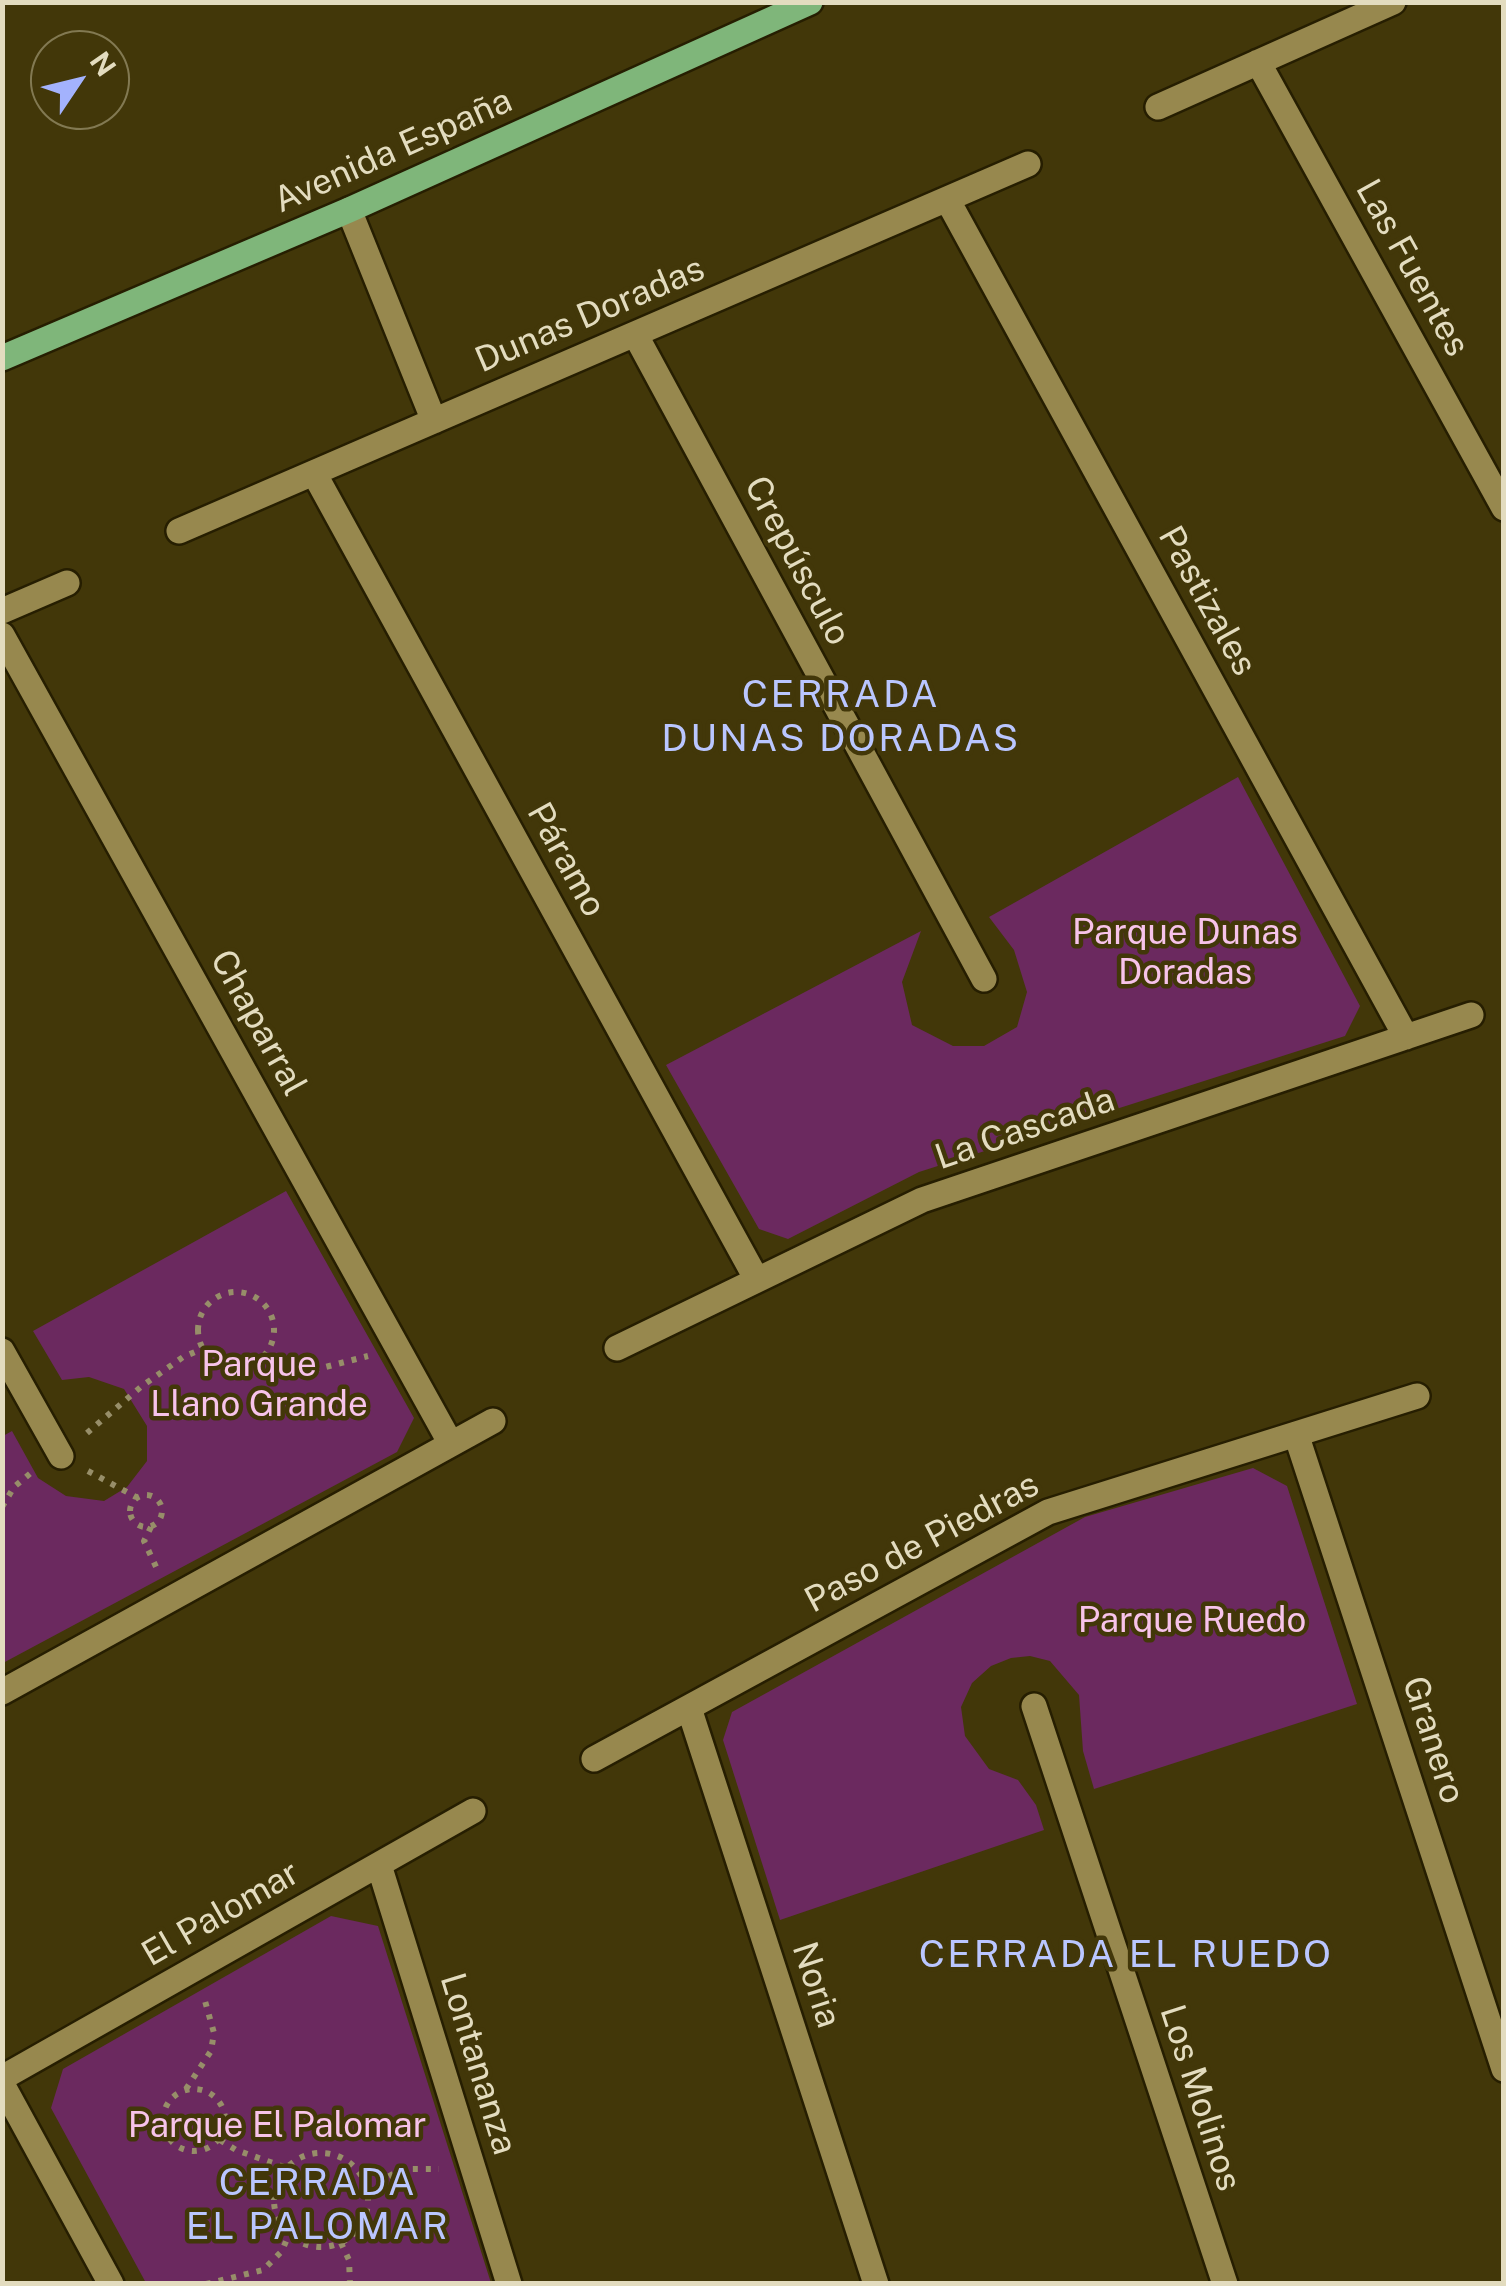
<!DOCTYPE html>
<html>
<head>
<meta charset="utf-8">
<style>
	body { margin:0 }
	#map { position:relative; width:1506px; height:2286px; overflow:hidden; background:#423709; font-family:"Public Sans",sans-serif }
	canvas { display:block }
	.frame { position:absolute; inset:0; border:5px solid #e3dcbf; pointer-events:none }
	.north { position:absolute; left:30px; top:30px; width:100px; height:100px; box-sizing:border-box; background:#423709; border:2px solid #827952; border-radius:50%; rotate:55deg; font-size:28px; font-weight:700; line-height:40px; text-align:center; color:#e3dcbf }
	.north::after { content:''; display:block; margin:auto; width:35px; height:45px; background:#a3b2fd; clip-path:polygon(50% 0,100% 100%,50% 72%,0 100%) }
</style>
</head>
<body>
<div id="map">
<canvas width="1506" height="2286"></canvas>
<div class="frame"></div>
<div class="north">N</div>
</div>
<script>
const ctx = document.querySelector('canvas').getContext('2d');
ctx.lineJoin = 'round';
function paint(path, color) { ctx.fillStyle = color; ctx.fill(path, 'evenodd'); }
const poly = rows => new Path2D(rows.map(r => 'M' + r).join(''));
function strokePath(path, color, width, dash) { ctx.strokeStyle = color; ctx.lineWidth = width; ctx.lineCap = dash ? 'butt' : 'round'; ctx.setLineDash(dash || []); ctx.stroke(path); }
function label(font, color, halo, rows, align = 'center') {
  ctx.font = font + ' "Public Sans",sans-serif'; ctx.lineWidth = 9; ctx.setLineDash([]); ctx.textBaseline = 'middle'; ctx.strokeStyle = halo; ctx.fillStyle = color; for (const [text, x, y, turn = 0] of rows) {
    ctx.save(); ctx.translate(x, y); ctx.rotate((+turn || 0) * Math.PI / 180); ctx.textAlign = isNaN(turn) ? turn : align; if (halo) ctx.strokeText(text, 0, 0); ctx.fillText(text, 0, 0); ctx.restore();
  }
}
const green = poly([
	[1238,777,1360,1006,1345,1036,919,1172,788,1239,759,1229,666,1065,921,931,902,982,912,1025,953,1046,984,1046,1017,1027,1027,992,1014,950,989,917],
	[286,1191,414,1418,397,1452,3,1663,3,1436,12,1431,38,1478,66,1496,104,1501,127,1487,147,1461,147,1426,124,1389,89,1377,62,1380,33,1331],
	[1253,1468,1287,1486,1357,1704,1094,1789,1083,1751,1079,1695,1050,1661,1030,1656,1011,1658,991,1666,972,1683,961,1707,965,1736,989,1769,1018,1780,1036,1805,1044,1830,780,1920,723,1740,732,1712,1085,1517],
	[331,1916,378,1926,491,2283,146,2283,51,2108,63,2069]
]);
const path = poly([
	'198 1330a38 38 0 1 1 76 0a38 38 0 1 1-76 0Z',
	[264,1357,310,1371,368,1356],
	[87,1433,142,1386,183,1357,202,1349],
	[88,1471,136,1497],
	'130 1511a16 16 0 1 1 32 0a16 16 0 1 1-32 0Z',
	[2,1507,14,1487,32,1472],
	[151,1527,144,1541,158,1571],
	'163 2120a31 31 0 1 1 62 0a31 31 0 1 1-62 0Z',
	[186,2089,211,2051,214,2033,205,2001],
	[220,2140,236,2150,287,2168],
	'274 2200a47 47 0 1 1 94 0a47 47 0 1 1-94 0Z',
	[366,2189,402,2169,439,2169],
	[341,2243,349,2260,350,2284],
	[206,2284,263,2270,282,2251,289,2234]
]);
const minor = poly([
	[1258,62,1504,508],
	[1158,107,1393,2],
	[947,199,1406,1037],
	[349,210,434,421],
	[635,334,984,979],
	[314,473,757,1280],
	[179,531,1028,164],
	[2,611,67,583],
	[2,635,451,1444],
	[617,1348,922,1200,1471,1015],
	[2,1351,61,1456],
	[1296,1434,1504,2069],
	[2,1692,493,1421],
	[1034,1706,1225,2284],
	[689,1708,876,2284],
	[594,1759,1048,1512,1417,1396],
	[379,1865,509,2284],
	[2,2078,473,1811],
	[2,2084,111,2284]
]);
const major = poly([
	[2,358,349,210,810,2]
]);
const streetNames = [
	["Avenida España",393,151,-24],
	["Las Fuentes",1412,268,61],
	["Dunas Doradas",590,315,-23],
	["Crepúsculo",797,561,62],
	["Pastizales",1207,601,61],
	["Páramo",566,860,61],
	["Chaparral",258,1023,61],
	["La Cascada",1025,1129,-19],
	["Paso de Piedras",922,1543,-28],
	["Granero",1433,1740,72],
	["El Palomar",221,1914,-30],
	["Noria",816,1985,72],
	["Lontananza",478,2064,73],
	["Los Molinos",1200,2098,72]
];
const parkNames = [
	["Parque Dunas",1185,933],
	["Doradas",1185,973],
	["Parque",259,1365],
	["Llano Grande",259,1405],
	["Parque Ruedo",1192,1621],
	["Parque El Palomar",277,2126]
];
const neighbourhoodNames = [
	["CERRADA",841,695],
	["DUNAS DORADAS",841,739],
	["CERRADA EL RUEDO",1126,1955],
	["CERRADA",318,2183],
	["EL PALOMAR",318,2227]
];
paint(green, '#6b295f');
strokePath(minor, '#261e01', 30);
strokePath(major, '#261e01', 30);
strokePath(path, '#978e69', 6, [5, 8]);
strokePath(minor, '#97884e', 25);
strokePath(major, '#7fb67a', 25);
label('35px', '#e3dcbf', '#423709', streetNames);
label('35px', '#f7c3ea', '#423709', parkNames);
ctx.letterSpacing = '2.5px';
label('38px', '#bac6ff', '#423709', neighbourhoodNames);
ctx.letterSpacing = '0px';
</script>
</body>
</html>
